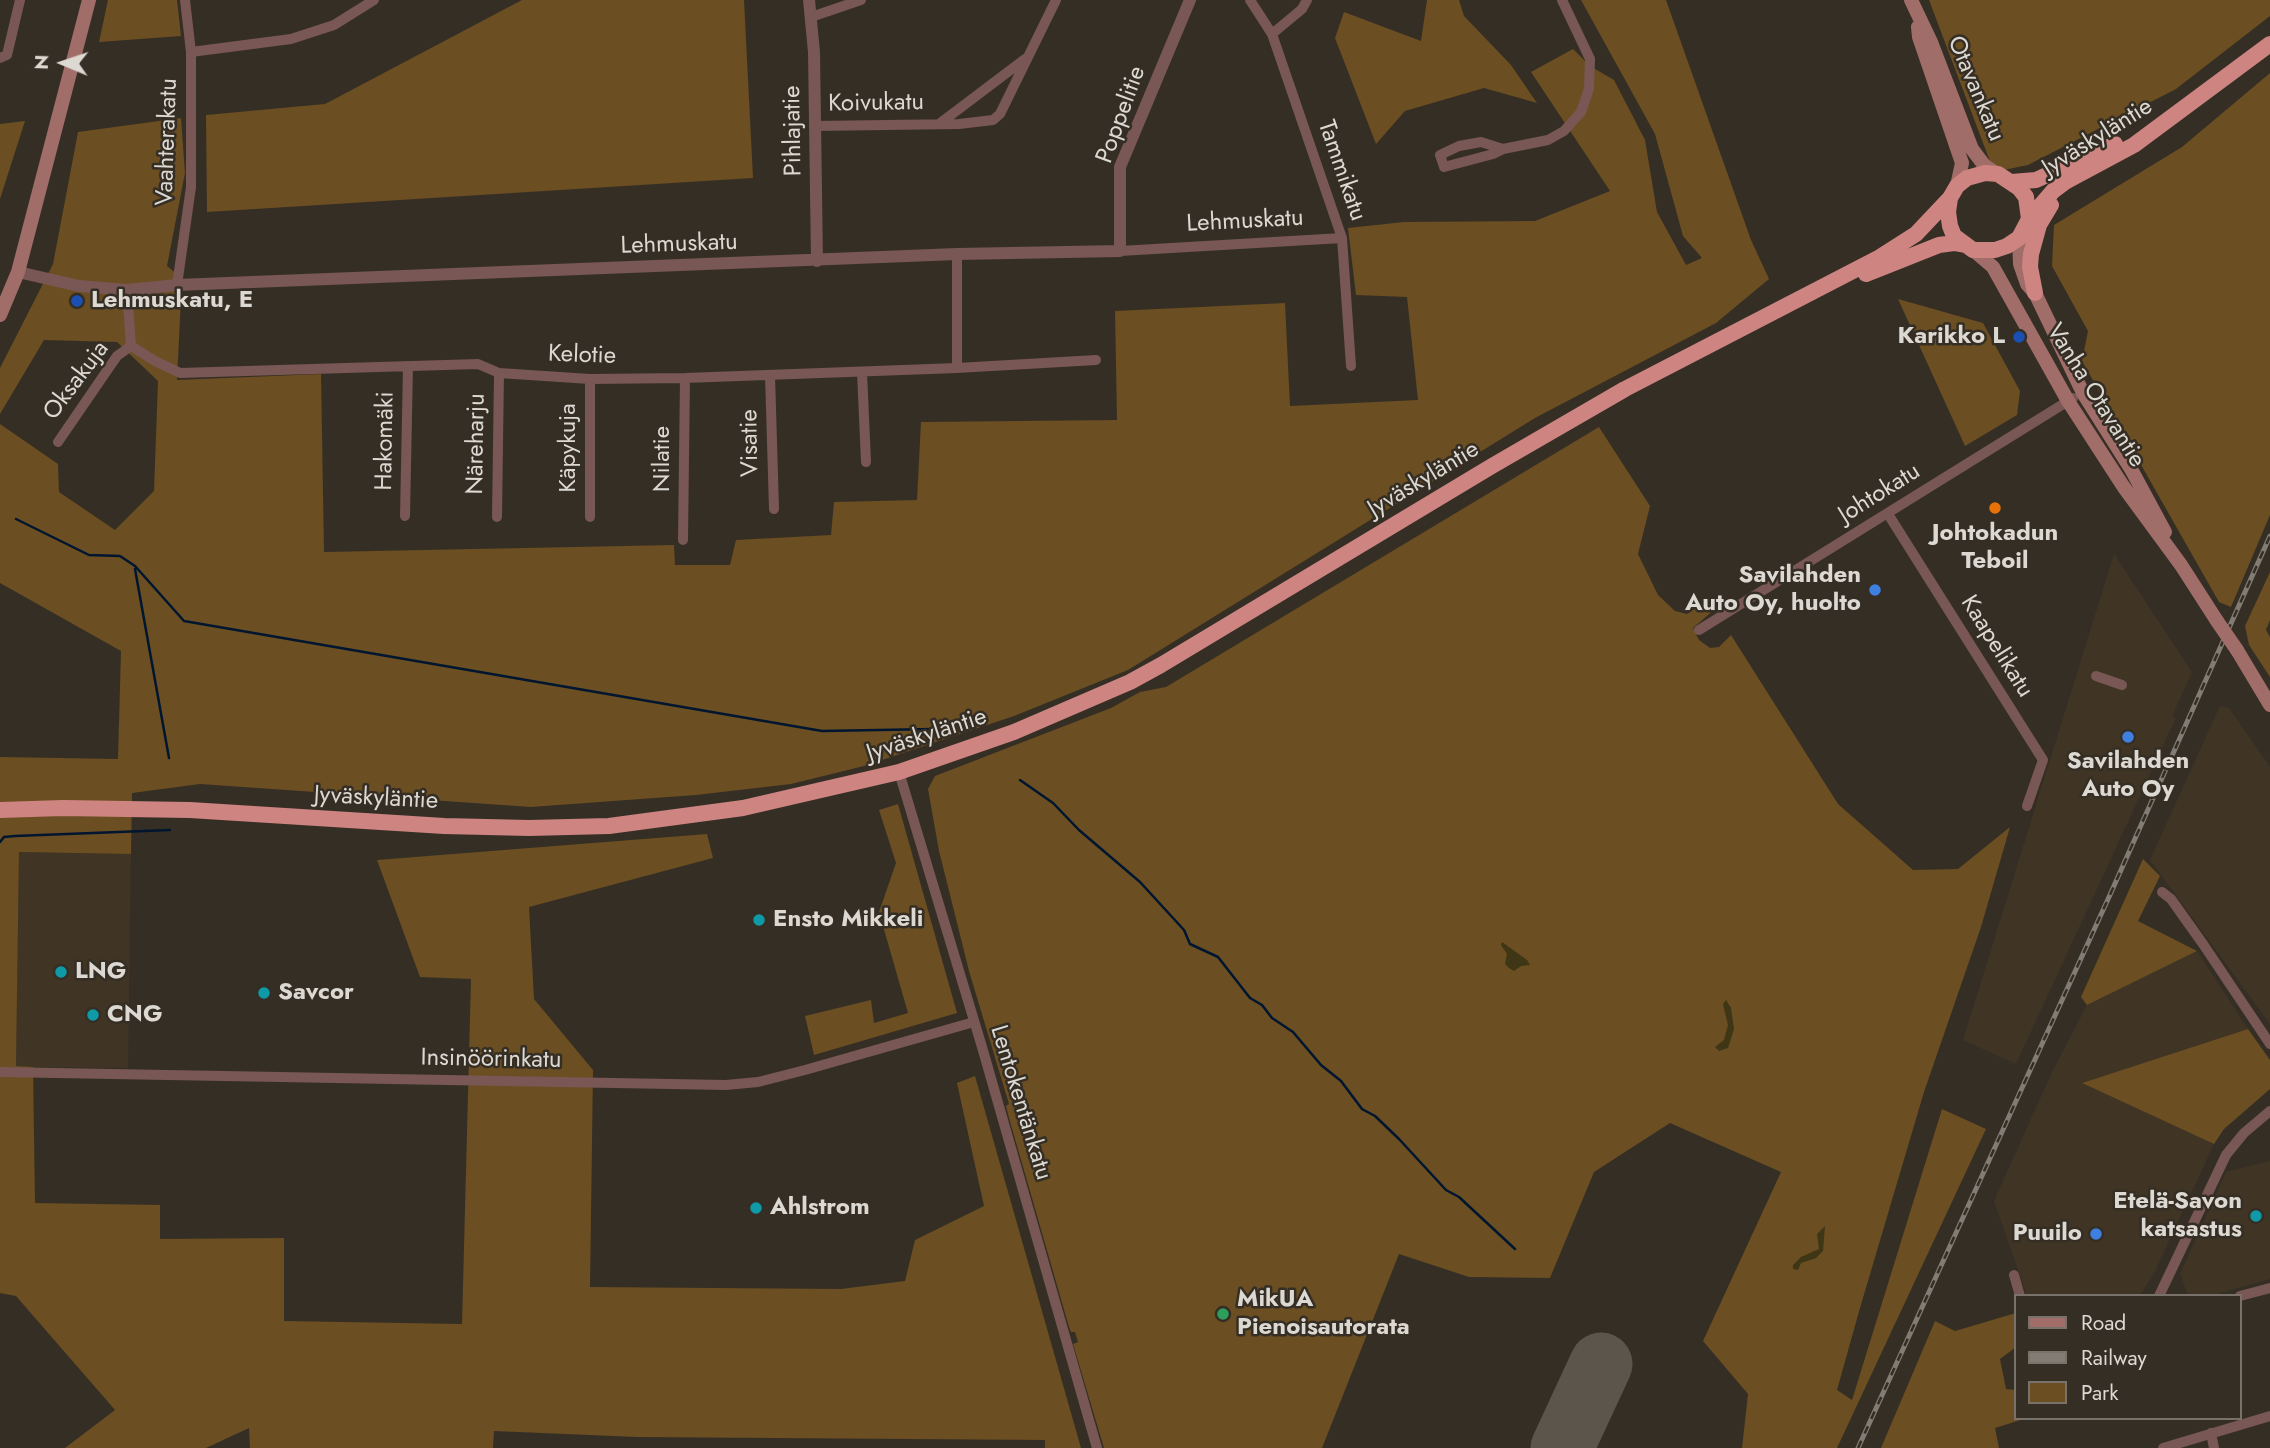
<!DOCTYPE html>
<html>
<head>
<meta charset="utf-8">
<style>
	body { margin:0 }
	#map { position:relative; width:2270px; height:1448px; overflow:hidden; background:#352e25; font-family:Jost,sans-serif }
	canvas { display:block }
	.legend { position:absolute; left:2014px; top:1294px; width:228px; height:126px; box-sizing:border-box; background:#352e25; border:2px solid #78726a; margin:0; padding:9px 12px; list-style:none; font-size:21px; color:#dcd8d2 }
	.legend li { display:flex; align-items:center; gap:14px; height:35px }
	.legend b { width:35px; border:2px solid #78726a }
	.north { position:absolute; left:28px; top:28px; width:70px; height:70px; -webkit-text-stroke:5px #352e25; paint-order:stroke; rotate:272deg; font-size:19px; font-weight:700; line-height:28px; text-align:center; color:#dcd8d2 }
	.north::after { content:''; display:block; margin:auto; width:24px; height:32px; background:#dcd8d2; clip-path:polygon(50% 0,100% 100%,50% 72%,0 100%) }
</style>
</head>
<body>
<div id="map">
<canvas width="2270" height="1448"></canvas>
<ul class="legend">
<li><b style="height:9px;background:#a16d69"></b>Road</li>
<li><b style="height:9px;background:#817c74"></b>Railway</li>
<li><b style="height:19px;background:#6b4e21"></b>Park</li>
</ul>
<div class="north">N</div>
</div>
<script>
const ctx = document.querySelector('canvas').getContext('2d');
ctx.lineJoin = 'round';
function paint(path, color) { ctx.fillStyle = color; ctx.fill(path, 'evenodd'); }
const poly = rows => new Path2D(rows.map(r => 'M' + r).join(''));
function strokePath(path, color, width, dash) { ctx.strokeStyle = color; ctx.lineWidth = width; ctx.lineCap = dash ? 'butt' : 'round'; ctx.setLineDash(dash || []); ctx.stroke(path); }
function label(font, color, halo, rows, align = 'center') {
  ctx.font = font + ' Jost,sans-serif'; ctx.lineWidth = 5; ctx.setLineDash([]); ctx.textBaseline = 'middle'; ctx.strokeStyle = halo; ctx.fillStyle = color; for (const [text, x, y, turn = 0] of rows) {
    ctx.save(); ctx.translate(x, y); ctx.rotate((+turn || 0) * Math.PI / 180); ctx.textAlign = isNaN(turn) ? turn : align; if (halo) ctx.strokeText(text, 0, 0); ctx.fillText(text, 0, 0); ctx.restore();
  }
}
const commercial = poly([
	[2114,554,2192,672,2172,716,2176,718,2016,1064,1963,1040],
	[2220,706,2229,708,2270,767,2270,1024,2150,860],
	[19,852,131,854,128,1068,16,1067],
	[2197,951,2248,1029,2082,1083,2214,1144,2155,1271,2143,1291,2137,1296,2027,1296,1994,1201,2053,1070,2087,1005],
	[2270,1161,2270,1279,2210,1296,2188,1296,2180,1274,2226,1172]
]);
const green = poly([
	[108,0,177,0,181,36,99,42],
	[522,0,744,0,753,178,207,212,206,115,325,104],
	[1427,0,1459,0,1464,16,1511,65,1537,103,1484,88,1405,111,1376,144,1335,38,1344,12,1421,41],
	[1581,0,1666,0,1751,240,1769,279,1716,323,1535,418,1128,670,1014,716,864,766,791,784,696,795,531,807,200,784,132,793,131,854,19,852,16,1066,33,1067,35,1203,160,1205,160,1239,284,1238,284,1321,462,1324,471,979,420,977,377,860,707,834,713,858,529,907,534,999,593,1070,590,1287,841,1289,905,1281,915,1240,984,1206,957,1083,975,1076,1081,1448,1045,1448,1045,1440,637,1437,494,1431,493,1448,250,1448,249,1428,206,1448,65,1448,115,1410,16,1296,0,1293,0,757,118,759,121,651,0,583,0,424,58,464,59,492,115,530,154,491,158,381,117,342,44,340,0,414,0,368,53,264,78,132,181,118,185,173,167,266,182,278,177,380,321,374,324,552,674,545,675,565,730,565,736,540,831,535,834,502,917,500,921,422,1117,420,1115,311,1285,303,1290,406,1418,400,1407,297,1356,295,1348,228,1404,222,1535,221,1610,191,1531,72,1573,49,1590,66,1614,80,1645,140,1657,212,1686,265,1702,258,1683,236,1655,134],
	[1929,0,2270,0,2270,16,2176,89,2028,165,1994,172],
	[2270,73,2270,515,2231,607,2219,602,2082,361,2088,331,2052,266,2054,225,2182,147],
	[25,121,0,199,0,124],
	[1898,299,1983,323,2020,391,2017,415,1965,446],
	[1599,427,1650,506,1638,554,1658,595,1675,611,1687,614,1709,599,1715,609,1693,628,1699,640,1710,648,1719,647,1731,635,1838,804,1913,870,1958,869,2010,827,1981,927,1924,1092,1860,1308,1837,1390,1852,1400,1942,1109,1986,1129,1837,1448,1742,1448,1748,1394,1703,1341,1781,1172,1670,1123,1594,1172,1550,1278,1469,1277,1399,1254,1322,1448,1104,1448,1073,1344,1078,1342,1075,1332,1071,1332,1069,1327,1009,1118,1006,1106,1009,1104,969,971,939,851,928,789,935,776,1111,708,1140,692,1166,687],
	[2270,572,2270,620,2266,630,2270,637,2270,677,2249,645,2245,626],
	[898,804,957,1013,814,1055,805,1016,871,1000,874,1023,908,1013,879,912,896,863,879,810],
	[2143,859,2160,876,2138,921,2197,951,2087,1005,2081,997],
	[2248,1029,2270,1060,2270,1089,2224,1129,2214,1144,2082,1083],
	[2016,1313,2016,1347,2000,1359,2006,1389,2016,1390,2016,1418,2027,1418,1995,1428,1999,1448,1881,1448,1935,1321,1955,1331]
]);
const sand = poly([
	[1502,942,1527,960,1530,965,1521,966,1514,971,1509,968,1505,964,1507,954,1501,945],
	[1726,1000,1731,1008,1734,1029,1728,1048,1719,1051,1715,1047,1724,1040,1728,1025,1723,1004],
	[1825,1226,1823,1251,1816,1258,1801,1263,1798,1270,1793,1269,1793,1265,1801,1257,1819,1249,1817,1234]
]);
const stream = poly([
	[16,519,89,555,120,556,135,566,184,621,822,731,935,729],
	[135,569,169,758],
	[1020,780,1053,803,1079,830,1140,882,1184,930,1190,944,1218,957,1250,998,1262,1005,1272,1018,1293,1032,1321,1065,1341,1081,1362,1109,1375,1116,1399,1139,1446,1190,1459,1197,1515,1249],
	[0,842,4,837,15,836,170,830]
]);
const runway = poly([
	[1562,1448,1601,1364]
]);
const minor = poly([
	[1250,0,1272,34,1342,238,1351,366],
	[811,17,861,0],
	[1272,34,1302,9,1307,0],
	[191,52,291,39,334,25,374,0],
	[0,58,7,55,20,0],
	[939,124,1025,59],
	[814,126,959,124,993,120,1000,114,1056,0],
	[1503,149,1493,154,1444,167,1440,155,1459,146,1481,142,1503,149,1548,140,1564,131,1581,112,1589,89,1590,59,1562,0],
	[1120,251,1342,238],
	[957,254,957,368],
	[177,285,191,187,191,52,185,0],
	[127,290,131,346,155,361,180,373,478,364,499,373,590,379,685,378,957,368,1096,360],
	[862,372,866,462],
	[770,375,774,509],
	[590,379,590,517],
	[58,442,117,356,131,346],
	[1888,514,2043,760,2027,806],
	[405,516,408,366],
	[497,517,499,373],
	[683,540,685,378],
	[1699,630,2073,398],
	[2096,676,2122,685],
	[899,772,982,1047,1097,1448],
	[2162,892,2171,899,2203,944,2270,1044],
	[0,1072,726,1085,758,1082,805,1070,974,1022],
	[2014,1275,2020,1296],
	[2159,1296,2226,1155,2244,1133,2270,1111],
	[2240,1296,2270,1288],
	[2211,1433,2214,1448],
	[2163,1448,2270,1416]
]);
const tertiary = poly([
	[809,0,814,52,817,261],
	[18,272,79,286,127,290,177,285,957,254,1120,251,1120,167,1190,0]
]);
const secondary = poly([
	[1911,0,1931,42,1972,149,1984,165,1997,174],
	[1918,27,1919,37,1962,163,1957,186],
	[2019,238,2020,264,2027,284,2035,293,2083,393,2131,469,2165,532],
	[1973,250,1993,267,2068,401,2123,486,2181,565,2217,621],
	[0,315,18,272,89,0],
	[2237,650,2270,705]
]);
const trunk = poly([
	[1985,173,1998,174,2019,188,2026,197,2029,219,2019,238,2007,246,1995,250,1973,250,1954,236,1950,226,1948,212,1950,198,1957,186,1967,178,1985,173],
	[2012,182,2036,180,2115,144],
	[2029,219,2053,191,2065,182,2134,145,2270,44],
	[1866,274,1939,245,1954,243,1965,245],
	[2035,293,2030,267,2031,254,2039,225,2051,205],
	[0,810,63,808,190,810,444,826,529,828,609,826,743,808,899,772,1014,732,1130,682,1161,665,1492,466,1625,389,1880,257,1916,234,1950,198]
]);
const rail = poly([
	[1858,1448,2109,897,2270,536]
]);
const secondaryBridge = poly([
	[2217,621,2237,650]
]);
const markers = [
	[77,301,7,"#1a4fb4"],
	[2019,337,7,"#1a4fb4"],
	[1995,508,7,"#e8710a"],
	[1875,590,7,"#3f7fe0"],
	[2128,737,7,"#3f7fe0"],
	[759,920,7,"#0f9aa8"],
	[61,972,7,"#0f9aa8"],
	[264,993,7,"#0f9aa8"],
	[93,1015,7,"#0f9aa8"],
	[756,1208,7,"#0f9aa8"],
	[2256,1216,7,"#0f9aa8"],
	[2096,1234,7,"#3f7fe0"],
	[1223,1314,7,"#2e9e5b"]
];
const streetNames = [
	["Otavankatu",1975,89,67],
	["Koivukatu",876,104,-1],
	["Poppelitie",1122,115,-70],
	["Pihlajatie",794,131,-91],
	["Jyväskyläntie",2098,138,-32],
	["Vaahterakatu",168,142,-88],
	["Tammikatu",1341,171,71],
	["Lehmuskatu",1245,222,-3],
	["Lehmuskatu",679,245,-2],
	["Kelotie",582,356,2],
	["Oksakuja",77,381,-53],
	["Vanha Otavantie",2095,396,58],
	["Hakomäki",386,441,-89],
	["Visatie",751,443,-91],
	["Näreharju",477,444,-89],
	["Käpykuja",569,448,-90],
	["Nilatie",663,459,-90],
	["Jyväskyläntie",1424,480,-31],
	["Johtokatu",1880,494,-32],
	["Kaapelikatu",1996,647,58],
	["Jyväskyläntie",927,736,-18],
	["Jyväskyläntie",376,799,3],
	["Insinöörinkatu",491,1060,1],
	["Lentokentänkatu",1020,1103,73]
];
const poiNames = [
	["Lehmuskatu, E",91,301],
	["Karikko L",2005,337,"right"],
	["Johtokadun",1995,534,"center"],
	["Teboil",1995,562,"center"],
	["Savilahden",1861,576,"right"],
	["Auto Oy, huolto",1861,604,"right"],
	["Savilahden",2128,762,"center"],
	["Auto Oy",2128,790,"center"],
	["Ensto Mikkeli",773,920],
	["LNG",75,972],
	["Savcor",278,993],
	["CNG",107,1015],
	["Etelä-Savon",2242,1202,"right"],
	["katsastus",2242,1230,"right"],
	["Ahlstrom",770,1208],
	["Puuilo",2082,1234,"right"],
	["MikUA",1237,1300],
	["Pienoisautorata",1237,1328]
];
paint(commercial, '#403525');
paint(green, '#6b4e21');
paint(sand, '#3f3616');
strokePath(stream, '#001630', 2.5);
strokePath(runway, '#5b554c', 63);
strokePath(minor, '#785755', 10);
strokePath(tertiary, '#785755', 12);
strokePath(secondary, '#a16d69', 14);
strokePath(trunk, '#ce8480', 16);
strokePath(rail, '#817c74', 5);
strokePath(rail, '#352e25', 2.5, [8]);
strokePath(secondaryBridge, '#a16d69', 14);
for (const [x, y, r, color] of markers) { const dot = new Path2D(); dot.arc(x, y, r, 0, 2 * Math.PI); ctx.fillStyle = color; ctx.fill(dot); strokePath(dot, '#352e25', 2.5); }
label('24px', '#dcd8d2', '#352e25', streetNames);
label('bold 24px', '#dcd8d2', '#352e25', poiNames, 'left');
</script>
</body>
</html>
